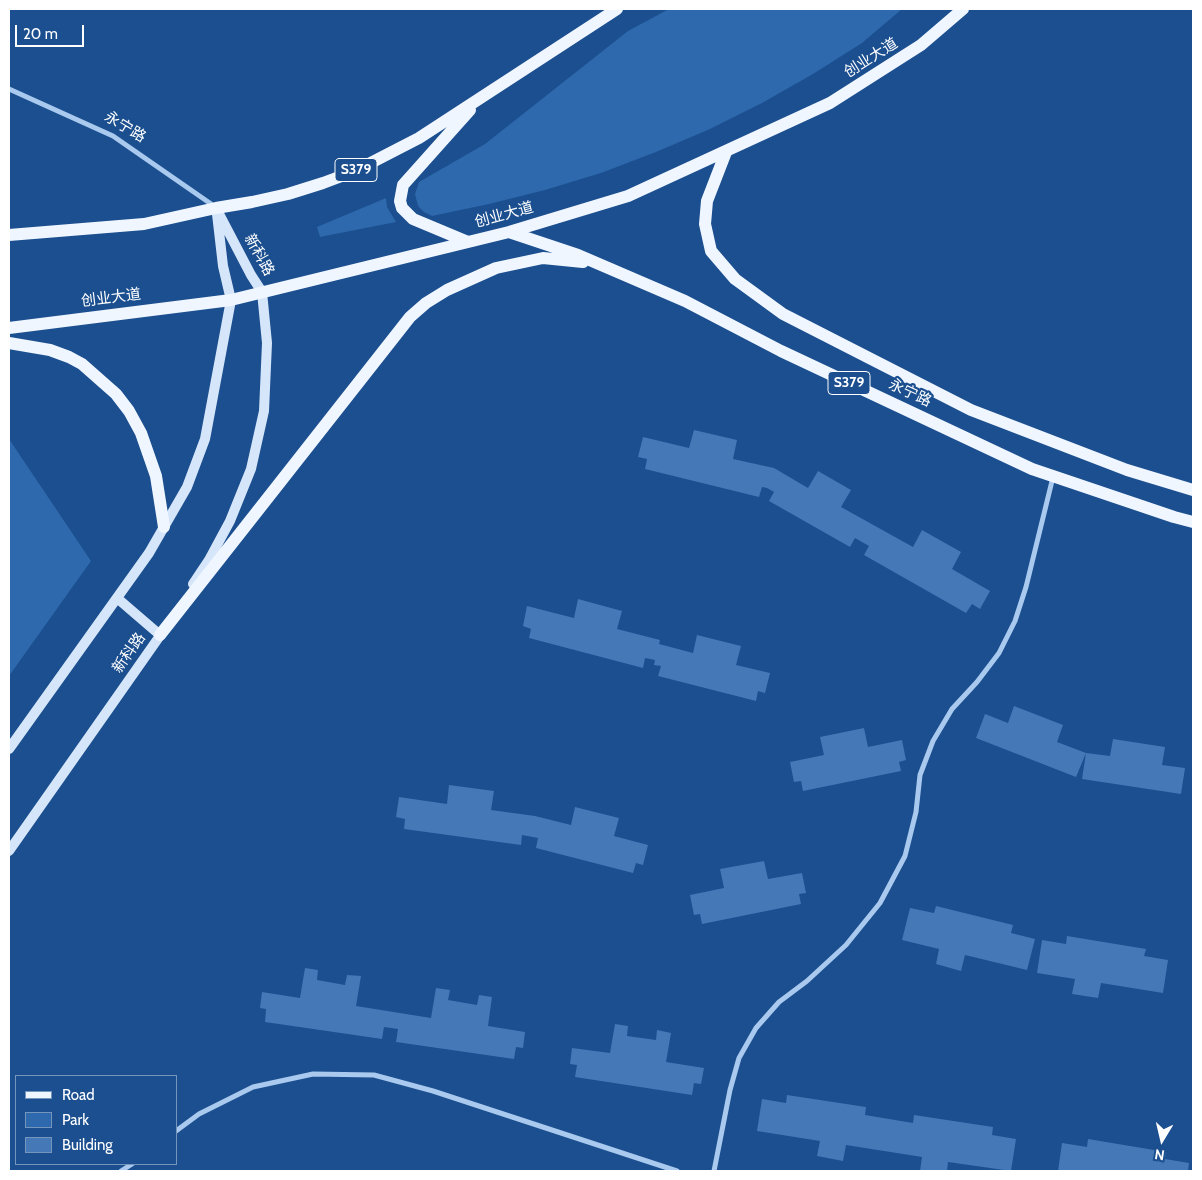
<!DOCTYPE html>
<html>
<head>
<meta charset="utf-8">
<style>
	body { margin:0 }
	#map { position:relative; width:1202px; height:1180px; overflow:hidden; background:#1b4f8f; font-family:Cabin,sans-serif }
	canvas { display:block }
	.frame { position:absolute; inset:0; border:10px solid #fff; pointer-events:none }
	.legend { position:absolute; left:15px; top:1075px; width:162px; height:90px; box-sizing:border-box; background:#1b4f8f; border:1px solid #7695bc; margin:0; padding:6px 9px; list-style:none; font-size:15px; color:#fff }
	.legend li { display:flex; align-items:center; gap:10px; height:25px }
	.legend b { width:25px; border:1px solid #7695bc }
	.north { position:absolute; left:1137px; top:1115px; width:50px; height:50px; -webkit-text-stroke:4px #1b4f8f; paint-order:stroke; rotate:189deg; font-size:14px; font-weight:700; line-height:20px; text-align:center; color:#fff }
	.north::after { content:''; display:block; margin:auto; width:18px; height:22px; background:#fff; clip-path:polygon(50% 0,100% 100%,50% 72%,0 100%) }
	.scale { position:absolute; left:15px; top:25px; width:69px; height:22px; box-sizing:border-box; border:2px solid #fff; border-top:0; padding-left:6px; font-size:15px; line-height:18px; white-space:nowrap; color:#fff; -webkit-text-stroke:4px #1b4f8f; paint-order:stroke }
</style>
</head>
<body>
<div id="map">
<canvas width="1202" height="1180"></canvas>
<div class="frame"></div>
<ul class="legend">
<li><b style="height:6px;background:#f0f6ff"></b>Road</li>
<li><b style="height:14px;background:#2e69ad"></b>Park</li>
<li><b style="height:14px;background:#4478b7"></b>Building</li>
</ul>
<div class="north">N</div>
<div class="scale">20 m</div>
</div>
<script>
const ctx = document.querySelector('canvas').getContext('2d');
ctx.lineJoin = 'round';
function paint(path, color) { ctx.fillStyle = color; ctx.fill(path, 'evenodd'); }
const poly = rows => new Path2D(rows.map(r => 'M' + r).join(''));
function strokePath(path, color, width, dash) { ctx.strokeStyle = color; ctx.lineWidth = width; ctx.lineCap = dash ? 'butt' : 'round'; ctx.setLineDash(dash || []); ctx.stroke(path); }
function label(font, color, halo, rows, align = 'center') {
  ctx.font = font + ' Cabin,"Noto Sans SC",sans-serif'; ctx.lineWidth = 4.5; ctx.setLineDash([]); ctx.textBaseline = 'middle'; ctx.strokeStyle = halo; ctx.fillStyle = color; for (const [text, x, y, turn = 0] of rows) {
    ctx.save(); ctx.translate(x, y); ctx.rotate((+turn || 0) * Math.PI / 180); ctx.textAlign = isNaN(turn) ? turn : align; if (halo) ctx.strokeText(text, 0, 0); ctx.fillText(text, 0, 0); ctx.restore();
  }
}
const green = poly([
	[669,9,902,9,862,43,813,74,762,103,710,129,656,152,601,173,545,190,489,204,432,216,424,212,418,206,415,194,419,182,485,144,628,31],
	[386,198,387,207,396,222,320,237,317,227],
	[9,439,91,561,9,676]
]);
const building = poly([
	[694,430,737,440,733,459,774,468,808,488,818,471,851,490,841,507,913,547,922,530,961,552,952,569,990,591,980,609,972,604,966,613,864,555,869,546,855,538,850,547,769,501,774,492,767,488,762,487,759,497,645,469,647,459,638,457,643,437,689,448],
	[578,599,622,611,617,629,660,640,659,644,693,653,697,635,741,646,736,665,770,673,765,693,758,691,756,701,658,676,661,666,654,665,655,660,645,658,643,668,529,638,531,629,523,626,527,606,574,618],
	[1014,706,1063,725,1057,742,1086,753,1110,756,1113,739,1165,747,1162,765,1185,768,1181,794,1082,779,1086,753,1076,777,976,738,985,714,1008,723],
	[864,728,868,747,902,740,906,760,899,762,901,771,803,791,801,781,794,782,790,762,824,755,820,737],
	[449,785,494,791,491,810,535,816,571,825,575,807,619,818,614,836,648,845,643,865,636,863,633,873,536,848,538,838,522,835,521,845,404,829,405,819,396,817,399,797,447,804],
	[764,861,768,879,802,873,806,893,799,894,801,904,702,924,700,914,694,915,690,895,724,888,720,869],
	[936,906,1013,925,1011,933,1035,939,1027,970,965,955,961,971,936,964,939,949,902,940,910,908,934,913],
	[1067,936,1146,949,1144,956,1168,960,1163,993,1101,983,1098,998,1072,994,1075,979,1037,973,1042,940,1066,944],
	[305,968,318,970,317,980,345,985,347,975,361,976,356,1006,431,1018,436,988,450,990,448,1000,477,1005,479,995,492,997,488,1026,525,1032,523,1048,516,1047,514,1059,396,1042,398,1029,384,1027,382,1039,265,1022,266,1009,260,1008,262,992,300,998],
	[615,1024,628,1026,627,1036,656,1040,657,1030,671,1033,666,1062,704,1068,701,1084,694,1083,692,1095,575,1077,577,1065,570,1064,572,1048,610,1053],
	[787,1095,866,1107,865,1115,913,1123,914,1115,993,1127,992,1135,1016,1139,1011,1171,948,1162,947,1171,920,1171,922,1157,846,1145,843,1161,817,1156,820,1141,757,1131,762,1099,786,1103],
	[1088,1139,1166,1152,1165,1159,1189,1163,1188,1171,1058,1171,1062,1143,1087,1147]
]);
const street = poly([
	[9,89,113,136,214,206],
	[176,1131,199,1114,253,1087,313,1074,374,1075,433,1091,677,1171],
	[121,1171,132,1164],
	[714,1171,730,1090,739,1058,756,1028,779,1002,807,981,846,945,880,903,905,856,916,812,920,775,933,741,952,709,977,682,999,653,1015,621,1026,587,1053,477]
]);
const secondary = poly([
	[193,584,209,560,230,521,251,469,264,411,267,343,262,292,251,275,216,208],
	[117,598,160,635],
	[9,749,149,553,187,487,205,439,231,300,223,266,217,214],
	[9,851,164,630]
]);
const primary = poly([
	[726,152,707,201,705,224,711,251,735,279,783,314,971,410,1127,470,1193,490],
	[509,232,578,255,685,301,781,351,1032,469,1174,517,1193,522],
	[9,235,144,224,216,208,252,202,288,194,323,183,355,171,419,138,617,9],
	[468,242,413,219,402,208,400,201,403,185,470,110],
	[9,328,231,300,509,232,628,196,830,103,921,45,963,9],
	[9,343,50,350,69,357,82,364,116,394,129,411,141,433,156,476,164,527],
	[160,635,410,317,426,303,447,290,496,268,543,258,583,262]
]);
const shields = [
	[356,170,42],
	[849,383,42]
];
const shieldNames = [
	["S379",356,170],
	["S379",849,383]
];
const streetNames = [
	["创业大道",871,58,-32],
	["永宁路",125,127,31],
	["创业大道",504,215,-15],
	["新科路",259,255,61],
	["创业大道",111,298,-7],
	["永宁路",910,393,25],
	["新科路",129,653,-55]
];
paint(green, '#2e69ad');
paint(building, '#4478b7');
strokePath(street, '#a9c9ee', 5);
strokePath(secondary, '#d6e6fa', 10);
strokePath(primary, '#f0f6ff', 12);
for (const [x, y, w] of shields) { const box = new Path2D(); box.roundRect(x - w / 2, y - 11.5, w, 23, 4); ctx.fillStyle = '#1b4f8f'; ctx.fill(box); strokePath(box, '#fff', 1); }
label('bold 14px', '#fff', null, shieldNames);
label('15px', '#fff', '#1b4f8f', streetNames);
</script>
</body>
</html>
